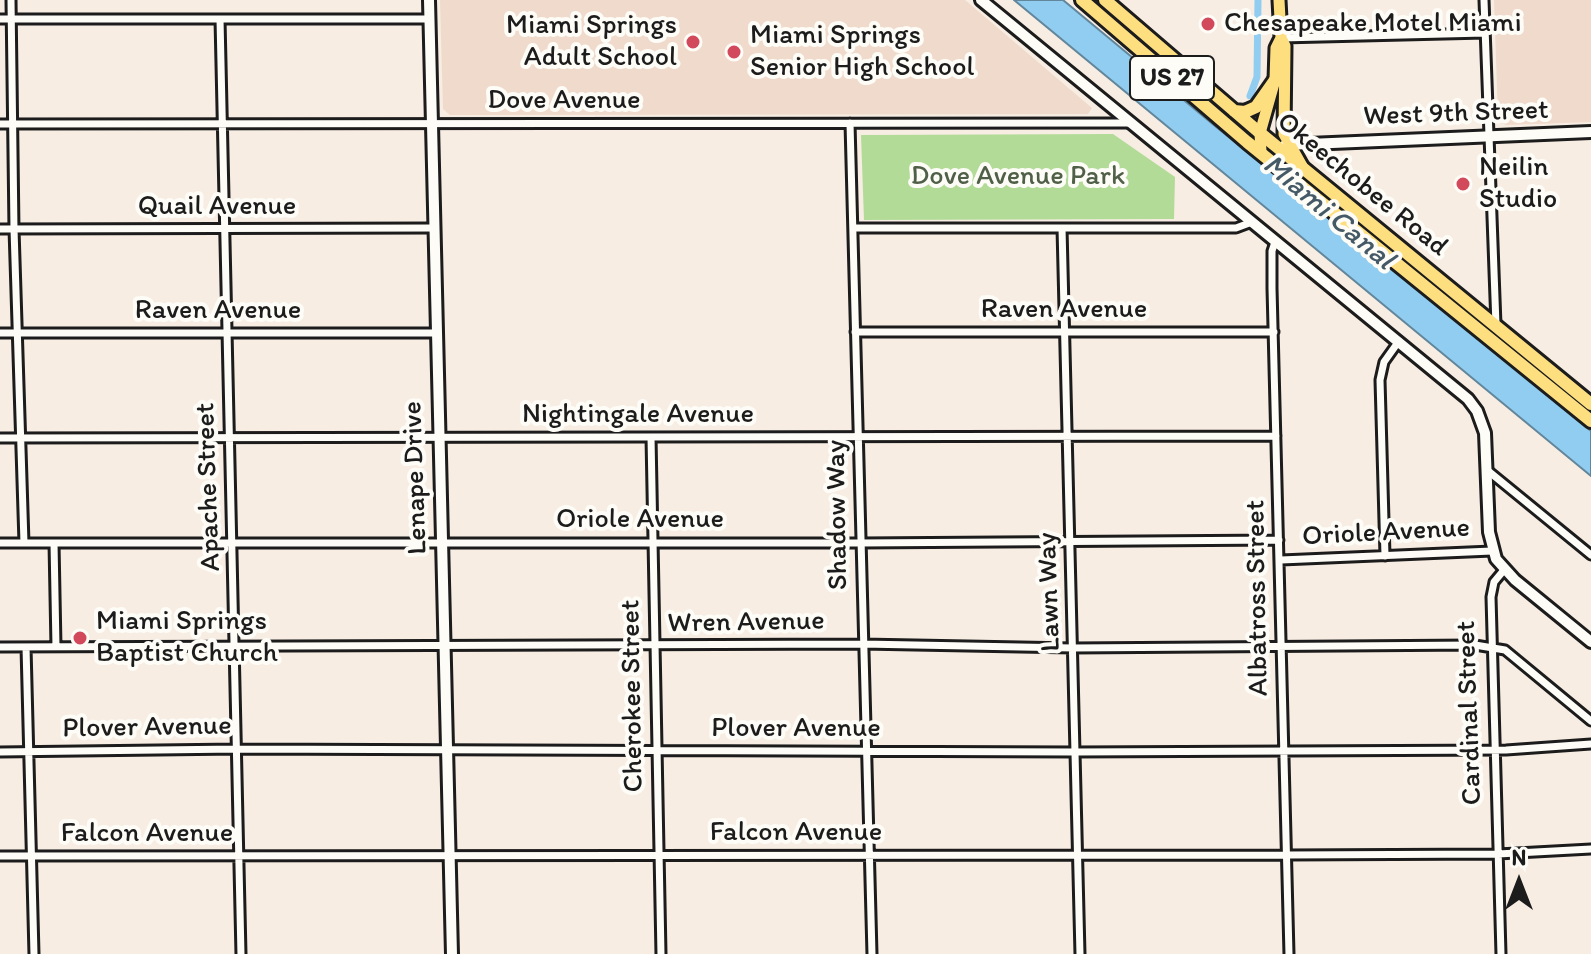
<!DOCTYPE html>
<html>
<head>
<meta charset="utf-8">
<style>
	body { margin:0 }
	#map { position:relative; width:1591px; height:954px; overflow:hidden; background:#f7ede3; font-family:Itim,sans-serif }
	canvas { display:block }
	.north { position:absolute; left:1479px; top:842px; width:80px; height:80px; -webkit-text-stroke:6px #fdfcf7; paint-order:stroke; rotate:0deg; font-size:22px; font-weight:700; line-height:32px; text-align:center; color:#1c1c1c }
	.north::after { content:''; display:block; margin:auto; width:28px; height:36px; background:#1c1c1c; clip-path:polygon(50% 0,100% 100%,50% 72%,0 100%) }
</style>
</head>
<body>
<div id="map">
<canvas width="1591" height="954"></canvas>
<div class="north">N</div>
</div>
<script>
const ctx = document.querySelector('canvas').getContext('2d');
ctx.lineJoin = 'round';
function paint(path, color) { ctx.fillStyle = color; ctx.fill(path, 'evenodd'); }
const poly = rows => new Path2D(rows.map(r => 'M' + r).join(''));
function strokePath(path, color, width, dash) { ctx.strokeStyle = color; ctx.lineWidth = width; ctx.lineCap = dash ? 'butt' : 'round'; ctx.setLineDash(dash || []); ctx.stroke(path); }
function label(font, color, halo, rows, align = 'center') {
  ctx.font = font + ' Itim,sans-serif'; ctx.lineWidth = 8; ctx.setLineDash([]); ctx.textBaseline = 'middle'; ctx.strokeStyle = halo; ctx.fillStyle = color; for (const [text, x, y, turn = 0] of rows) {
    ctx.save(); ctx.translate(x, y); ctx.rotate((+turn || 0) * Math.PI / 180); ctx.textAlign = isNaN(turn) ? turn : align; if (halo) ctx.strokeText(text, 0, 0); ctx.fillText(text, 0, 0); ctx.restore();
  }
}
const built = poly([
	[440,0,965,0,1092,108,1088,114,450,115,443,109],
	[1494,0,1591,0,1591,122,1506,125,1501,123,1498,117]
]);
const green = poly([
	[1113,134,1175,177,1174,219,864,220,861,135]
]);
const water = poly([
	[1014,0,1063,0,1215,126,1517,369,1591,431,1591,476,1014,0]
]);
const canal = poly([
	[1250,96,1257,77,1258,0]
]);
const street = poly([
	[11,0,14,229,24,543],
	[1484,0,1496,325],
	[0,19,429,19],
	[220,19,241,954],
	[1281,38,1485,33],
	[850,123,872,954],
	[0,124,1129,123],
	[853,228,1236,228,1252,222],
	[1062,228,1080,954],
	[0,229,435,228],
	[1275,242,1272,251,1272,288,1289,954],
	[855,332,1274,332],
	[0,333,436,333],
	[651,437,661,954],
	[0,438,1276,436],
	[1487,470,1591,555],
	[0,543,861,543,1279,540],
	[54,543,56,647],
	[1385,556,1380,380,1384,362,1399,341],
	[1281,560,1492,551],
	[0,647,862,644,1073,648,1475,645,1505,650,1591,721],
	[26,647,34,954],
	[0,752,237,749,1075,752,1506,750,1591,744],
	[0,856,1288,855,1498,854,1591,849],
	[1501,954,1491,597,1494,582,1504,570]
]);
const secondary = poly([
	[429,0,452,954],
	[981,0,1468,399,1477,411,1485,433,1489,532,1496,559,1515,580,1591,642],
	[1285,145,1591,132]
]);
const primary = poly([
	[1279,0,1281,38,1285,46,1284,134,1302,166],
	[1261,152,1260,133,1275,80,1276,48,1281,38]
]);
const highway = poly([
	[1082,0,1247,142,1591,421],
	[1105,0,1260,133,1591,404],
	[1234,111,1245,112,1256,107,1275,80]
]);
const markers = [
	[1208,24,8,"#d1495b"],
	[693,42,8,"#d1495b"],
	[734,52,8,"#d1495b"],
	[1463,184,8,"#d1495b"],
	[80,638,8,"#d1495b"]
];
const shields = [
	[1172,78,84]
];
const shieldNames = [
	["US 27",1172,78]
];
const poiNames = [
	["Chesapeake Motel Miami",1224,24],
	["Miami Springs",677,26,"right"],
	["Adult School",677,58,"right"],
	["Miami Springs",750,36],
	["Senior High School",750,68],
	["Neilin",1479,168],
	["Studio",1479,200],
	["Miami Springs",96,622],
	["Baptist Church",96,654]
];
const streetNames = [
	["Dove Avenue",564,101],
	["West 9th Street",1456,114,-2],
	["Okeechobee Road",1362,185,39],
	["Quail Avenue",217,207],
	["Raven Avenue",1064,310],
	["Raven Avenue",218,311],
	["Nightingale Avenue",638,415],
	["Lenape Drive",416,478,-92],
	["Apache Street",209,487,-92],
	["Shadow Way",838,515,-91],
	["Oriole Avenue",640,520],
	["Oriole Avenue",1386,533,-3],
	["Lawn Way",1050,592,-92],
	["Albatross Street",1258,598,-91],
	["Wren Avenue",746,623,-1],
	["Cherokee Street",633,696,-91],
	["Cardinal Street",1470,713,-92],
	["Plover Avenue",147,728,-1],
	["Plover Avenue",796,729],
	["Falcon Avenue",796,833],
	["Falcon Avenue",147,834]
];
const parkNames = [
	["Dove Avenue Park",1018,177]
];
const waterNames = [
	["Miami Canal",1328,213,40]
];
paint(built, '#f0dacb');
paint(green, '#b2db98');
paint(water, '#90cdf0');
strokePath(water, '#62869b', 2);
strokePath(canal, '#90cdf0', 7);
strokePath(street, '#1c1c1c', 13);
strokePath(secondary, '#1c1c1c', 16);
strokePath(primary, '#1c1c1c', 17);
strokePath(highway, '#1c1c1c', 18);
strokePath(street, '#fdfcf7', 7);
strokePath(secondary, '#fdfcf7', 10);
strokePath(primary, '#fedf80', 11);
strokePath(highway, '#fedf80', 12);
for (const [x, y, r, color] of markers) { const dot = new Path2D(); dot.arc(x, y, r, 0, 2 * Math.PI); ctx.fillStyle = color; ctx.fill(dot); strokePath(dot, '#fdfcf7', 3); }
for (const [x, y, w] of shields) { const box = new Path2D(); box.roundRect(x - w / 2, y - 22, w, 44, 6); ctx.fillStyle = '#fdfcf7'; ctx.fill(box); strokePath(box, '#1c1c1c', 2); }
label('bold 26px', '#1c1c1c', null, shieldNames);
label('28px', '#1c1c1c', '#fdfcf7', poiNames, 'left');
label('28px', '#1c1c1c', '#fdfcf7', streetNames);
label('28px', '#505f47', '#fdfcf7', parkNames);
label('italic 30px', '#455a66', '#fdfcf7', waterNames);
</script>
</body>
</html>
